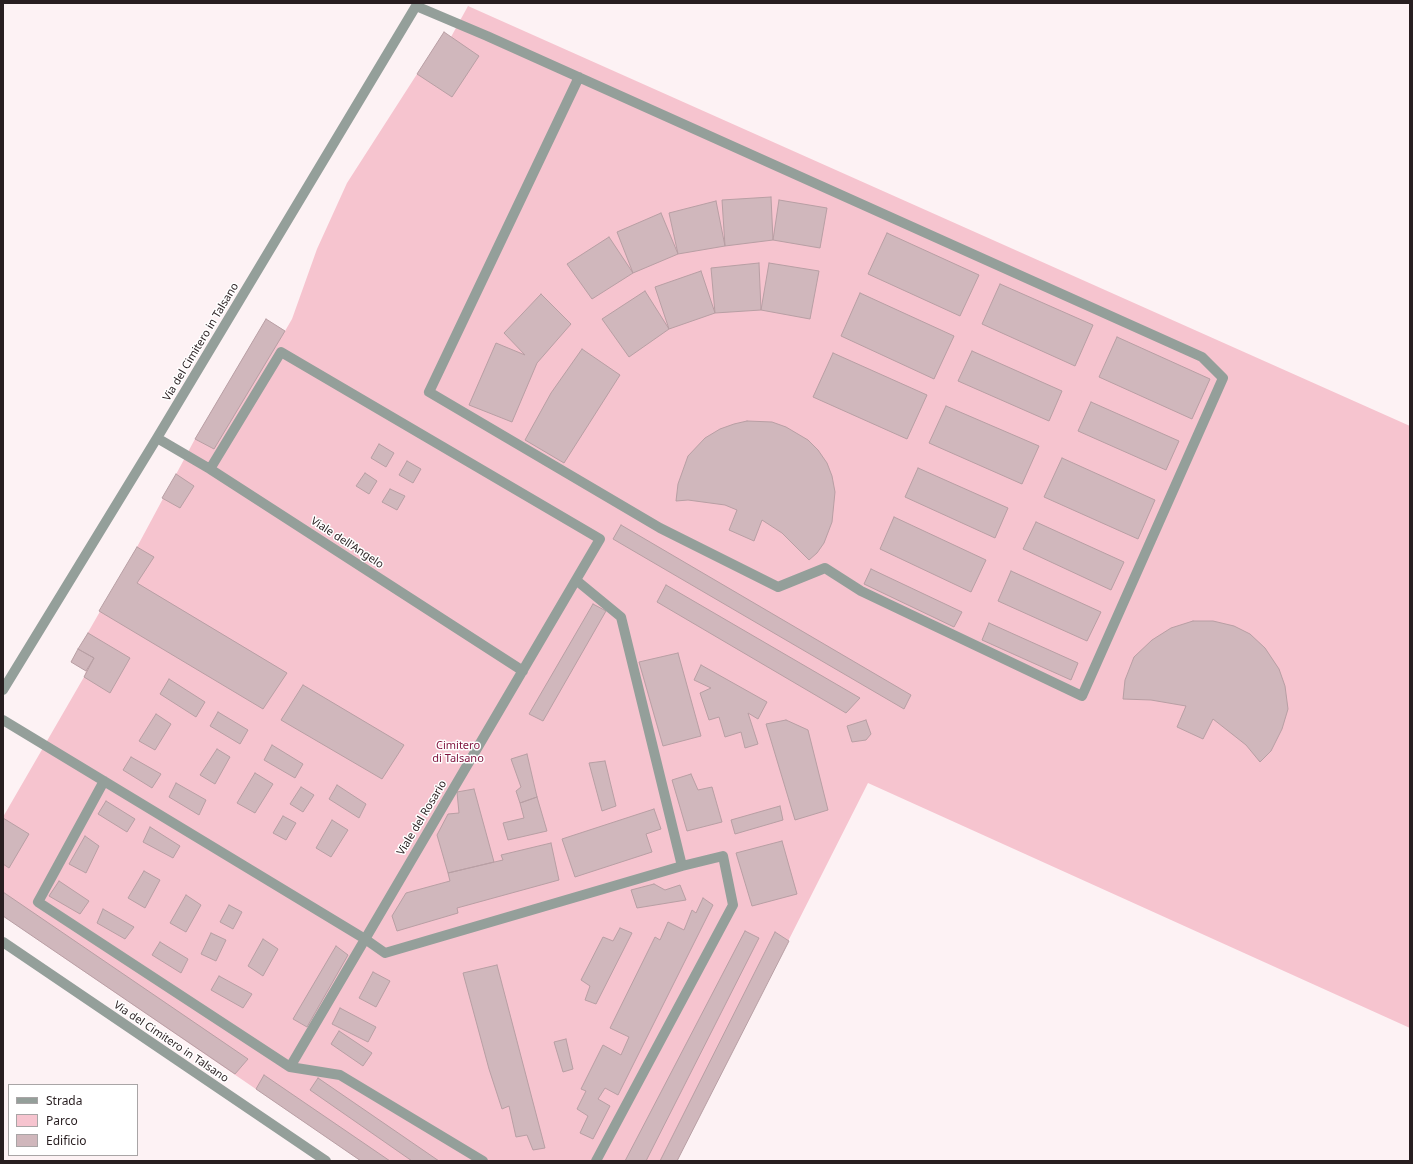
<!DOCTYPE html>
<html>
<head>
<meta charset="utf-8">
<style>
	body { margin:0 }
	#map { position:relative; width:1413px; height:1164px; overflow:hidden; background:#fdf2f4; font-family:"Noto Sans",sans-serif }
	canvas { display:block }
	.frame { position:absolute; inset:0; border:4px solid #281e20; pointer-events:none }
	.legend { position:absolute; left:8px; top:1084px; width:130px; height:72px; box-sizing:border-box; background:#fff; border:1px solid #a9a5a6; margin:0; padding:5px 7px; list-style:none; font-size:12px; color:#281e20 }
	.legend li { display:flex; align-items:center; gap:8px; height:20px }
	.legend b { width:20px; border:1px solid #a9a5a6 }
</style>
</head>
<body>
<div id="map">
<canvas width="1413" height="1164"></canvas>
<div class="frame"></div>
<ul class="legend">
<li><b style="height:5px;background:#949f9a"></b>Strada</li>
<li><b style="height:11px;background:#f6c4cf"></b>Parco</li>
<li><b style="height:11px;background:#d0b7bc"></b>Edificio</li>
</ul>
</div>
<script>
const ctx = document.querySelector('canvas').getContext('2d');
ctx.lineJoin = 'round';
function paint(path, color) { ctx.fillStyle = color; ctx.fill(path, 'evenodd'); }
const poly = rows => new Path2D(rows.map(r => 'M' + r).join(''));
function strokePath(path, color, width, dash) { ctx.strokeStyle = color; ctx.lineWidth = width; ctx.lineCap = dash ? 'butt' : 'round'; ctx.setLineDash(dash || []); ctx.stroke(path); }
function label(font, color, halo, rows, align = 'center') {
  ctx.font = font + ' "Noto Sans",sans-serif'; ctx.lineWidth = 3; ctx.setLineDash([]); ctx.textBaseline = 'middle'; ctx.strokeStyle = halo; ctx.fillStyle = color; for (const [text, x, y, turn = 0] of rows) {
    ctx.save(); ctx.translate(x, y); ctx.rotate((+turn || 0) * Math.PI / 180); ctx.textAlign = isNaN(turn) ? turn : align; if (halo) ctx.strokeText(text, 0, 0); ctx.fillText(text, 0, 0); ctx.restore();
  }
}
const green = poly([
	[468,6,1410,426,1410,1028,868,783,677,1161,361,1161,3,916,3,817,84,677,86,671,71,662,137,547,195,439,266,319,285,331,292,319,317,249,347,183,444,32,451,37]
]);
const building = poly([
	[444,32,479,56,452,97,417,74,444,32],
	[771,197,773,240,725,246,722,200,771,197],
	[779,200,827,208,820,248,773,240,779,200],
	[716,201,725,246,678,254,669,213,716,201],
	[661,213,678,254,633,273,617,232,661,213],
	[887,233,979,275,960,316,868,274,887,233],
	[609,237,633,273,592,299,567,264,609,237],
	[759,263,761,310,715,313,711,268,759,263],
	[769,263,819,271,810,319,761,310,769,263],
	[701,271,715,313,669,329,655,287,701,271],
	[1000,284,1093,325,1075,366,982,324,1000,284],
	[645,291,669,329,629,357,602,319,645,291],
	[860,293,954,336,934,379,841,336,860,293],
	[541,294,571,324,537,363,512,422,469,405,496,343,525,355,504,333,541,294],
	[266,319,285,331,214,449,195,439,266,319],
	[1117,337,1210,379,1192,419,1099,377,1117,337],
	[582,349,620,375,564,463,525,440,551,393,582,349],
	[972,351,1062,391,1049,421,958,381,972,351],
	[833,353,927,395,907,439,813,397,833,353],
	[1091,402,1179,441,1166,470,1078,431,1091,402],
	[946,406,1039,446,1022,484,929,443,946,406],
	[747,421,772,422,786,427,808,440,818,450,827,463,832,476,835,492,832,522,824,543,817,553,809,560,782,533,762,520,754,541,729,530,737,510,725,505,688,500,676,501,678,484,688,456,705,438,720,429,734,424,747,421],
	[379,444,394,453,386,467,371,458,379,444],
	[1062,458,1155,500,1138,539,1044,497,1062,458],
	[407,461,421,469,413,483,399,475,407,461],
	[918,468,1008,508,995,538,905,497,918,468],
	[365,473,377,481,369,494,356,486,365,473],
	[176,474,194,486,180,508,162,498,176,474],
	[390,489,405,496,397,510,382,502,390,489],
	[894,517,986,560,971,592,880,549,894,517],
	[1036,522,1124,562,1111,590,1023,549,1036,522],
	[621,525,911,695,904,709,613,539,621,525],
	[137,547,154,557,137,583,287,673,263,709,99,611,137,547],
	[871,569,962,612,954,627,864,584,871,569],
	[1011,571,1101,612,1087,641,998,601,1011,571],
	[666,585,860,698,846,713,657,602,666,585],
	[593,604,606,611,543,721,529,714,593,604],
	[1193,621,1213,621,1234,626,1250,634,1265,648,1279,669,1285,686,1288,709,1282,729,1271,751,1260,762,1246,745,1213,719,1203,739,1177,727,1186,706,1151,700,1123,699,1125,680,1134,657,1152,640,1171,628,1193,621],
	[989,623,1078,663,1071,680,982,640,989,623],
	[88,633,130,658,110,693,84,677,94,658,78,649,88,633],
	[78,649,94,658,86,671,71,662,78,649],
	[678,653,701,736,663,746,639,662,678,653],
	[701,665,767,702,758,719,748,713,758,744,745,748,741,732,725,737,719,717,709,720,700,693,711,688,694,680,701,665],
	[169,679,205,702,196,717,160,694,169,679],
	[303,685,404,745,382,779,281,720,303,685],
	[218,712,248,730,240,744,210,726,218,712],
	[156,714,171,724,155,750,139,741,156,714],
	[786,720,808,730,828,810,795,820,766,724,786,720],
	[866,720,871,734,866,740,852,742,847,726,866,720],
	[272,745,303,764,295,778,264,760,272,745],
	[217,749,230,757,215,784,200,775,217,749],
	[527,754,537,797,520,803,516,791,521,787,511,759,527,754],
	[131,757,161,774,152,788,123,770,131,757],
	[605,761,616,806,602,811,589,763,605,761],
	[255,773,273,784,255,813,237,803,255,773],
	[691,774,698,790,712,787,722,822,687,831,672,780,691,774],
	[176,783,206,800,199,815,169,797,176,783],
	[337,785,366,804,359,818,329,799,337,785],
	[301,787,314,795,303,812,290,804,301,787],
	[474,789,494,862,448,873,437,835,448,814,459,813,457,792,474,789],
	[537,797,547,831,508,840,503,823,524,818,520,803,537,797],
	[106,801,135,819,127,832,98,814,106,801],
	[780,806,783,820,735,834,731,820,780,806],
	[654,809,661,829,646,834,652,852,575,877,562,839,654,809],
	[283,816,296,823,286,840,273,833,283,816],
	[3,818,29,834,9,868,3,864,3,818],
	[332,820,348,830,331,857,316,848,332,820],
	[150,827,180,846,173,858,143,842,150,827],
	[85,836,99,846,86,873,69,864,85,836],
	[782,841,797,894,752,906,736,853,782,841],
	[551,843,559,880,457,908,458,913,397,931,392,916,406,893,450,881,448,873,503,860,501,855,551,843],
	[144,871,160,880,145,908,128,898,144,871],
	[59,881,89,901,80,914,49,896,59,881],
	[654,884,665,890,680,885,686,900,637,908,631,890,654,884],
	[3,892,248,1059,235,1074,3,916,3,892],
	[186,895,201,905,186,932,170,923,186,895],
	[703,898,713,905,618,1095,605,1088,598,1099,610,1106,593,1139,580,1133,588,1116,577,1109,586,1091,581,1089,603,1045,621,1055,629,1037,610,1028,655,937,660,940,668,922,684,930,692,910,696,913,703,898],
	[229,905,242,912,233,929,220,922,229,905],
	[103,909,134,927,125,939,97,923,103,909],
	[620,928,632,933,596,1004,585,1000,590,986,581,980,603,937,613,941,620,928],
	[745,931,759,938,646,1161,625,1161,745,931],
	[775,932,789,941,677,1161,660,1161,775,932],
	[211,933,226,940,216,961,201,954,211,933],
	[263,939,278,949,263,976,248,966,263,939],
	[160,942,188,959,181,973,152,955,160,942],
	[336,946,348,955,307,1027,293,1019,336,946],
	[497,965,545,1148,533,1150,527,1135,516,1137,509,1106,502,1109,489,1069,463,973,497,965],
	[373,972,390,981,376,1007,359,998,373,972],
	[219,976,252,994,243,1008,211,990,219,976],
	[340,1008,376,1027,368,1042,332,1024,340,1008],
	[339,1031,372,1053,363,1066,331,1044,339,1031],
	[566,1039,573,1069,563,1072,554,1042,566,1039],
	[264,1075,390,1161,361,1161,256,1089,264,1075],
	[318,1078,439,1161,412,1161,310,1090,318,1078]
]);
const minor = poly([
	[157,438,210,469,523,671],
	[210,469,281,352,600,539,290,1067],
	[576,580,621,617,682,866,723,856,733,905,596,1161],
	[3,690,157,438,416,6,487,36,1202,357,1223,378,1082,696,861,591,825,568,778,587,660,528,429,392,579,77],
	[3,720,365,939,385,953,682,866],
	[104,781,38,902,290,1067,340,1075,483,1161],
	[3,942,326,1161]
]);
const streetNames = [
	["Via del Cimitero in Talsano",201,342,-59],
	["Viale dell'Angelo",347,543,33],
	["Viale del Rosario",422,818,-59],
	["Via del Cimitero in Talsano",171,1042,34]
];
const parkNames = [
	["Cimitero",458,746],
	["di Talsano",458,759]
];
paint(green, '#f6c4cf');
paint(building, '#d0b7bc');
strokePath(building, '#b89fa4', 1);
strokePath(minor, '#949f9a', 10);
label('11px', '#281e20', '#fff', streetNames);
label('11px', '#7e133d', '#fff', parkNames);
</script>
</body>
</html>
